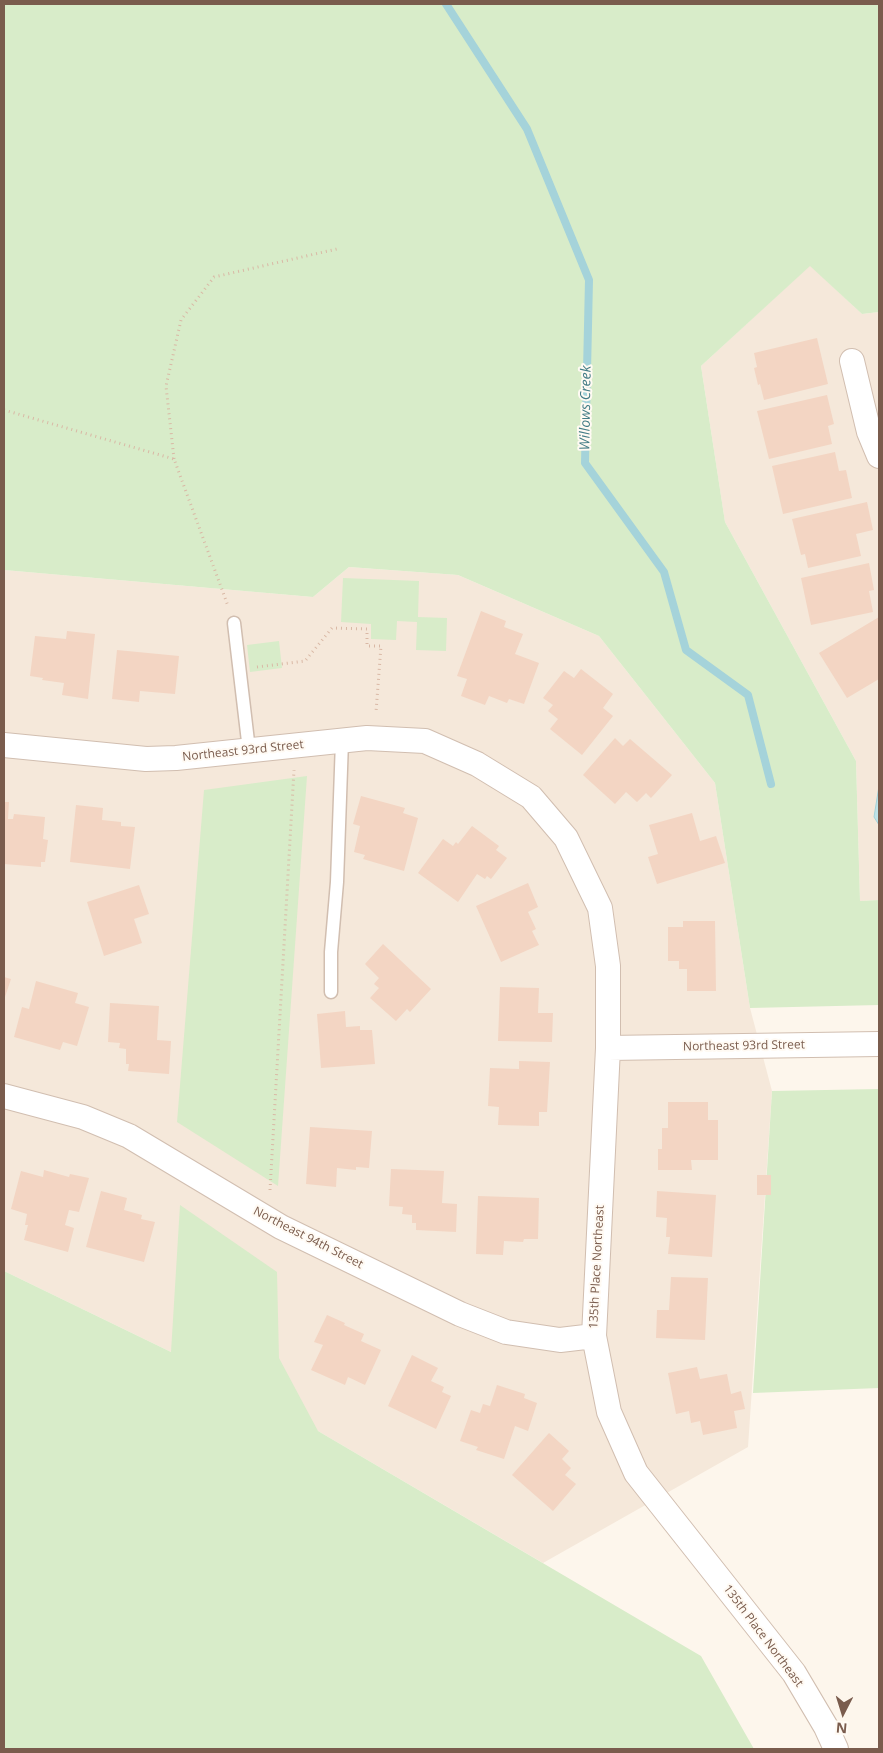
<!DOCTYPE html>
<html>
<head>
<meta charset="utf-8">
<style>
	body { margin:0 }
	#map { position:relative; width:883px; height:1753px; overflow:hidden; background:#fdf6ec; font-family:"Open Sans",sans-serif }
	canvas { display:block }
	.frame { position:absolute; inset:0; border:5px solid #7a5c4d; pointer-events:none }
	.north { position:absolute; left:818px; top:1688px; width:50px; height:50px; -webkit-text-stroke:4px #fffaf3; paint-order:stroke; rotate:185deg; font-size:14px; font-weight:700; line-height:20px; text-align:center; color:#7a5c4d }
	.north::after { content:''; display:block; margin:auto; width:18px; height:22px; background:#7a5c4d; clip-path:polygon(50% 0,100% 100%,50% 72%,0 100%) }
</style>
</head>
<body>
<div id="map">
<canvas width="883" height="1753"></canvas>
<div class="frame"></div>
<div class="north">N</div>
</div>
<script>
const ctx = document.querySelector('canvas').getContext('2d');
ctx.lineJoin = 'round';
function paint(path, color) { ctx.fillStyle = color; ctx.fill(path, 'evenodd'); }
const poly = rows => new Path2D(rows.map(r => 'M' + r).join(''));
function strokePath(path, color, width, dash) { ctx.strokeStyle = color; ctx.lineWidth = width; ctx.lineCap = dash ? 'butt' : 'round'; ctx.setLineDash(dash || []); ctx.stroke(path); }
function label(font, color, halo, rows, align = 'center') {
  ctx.font = font + ' "Open Sans",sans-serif'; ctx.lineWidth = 4; ctx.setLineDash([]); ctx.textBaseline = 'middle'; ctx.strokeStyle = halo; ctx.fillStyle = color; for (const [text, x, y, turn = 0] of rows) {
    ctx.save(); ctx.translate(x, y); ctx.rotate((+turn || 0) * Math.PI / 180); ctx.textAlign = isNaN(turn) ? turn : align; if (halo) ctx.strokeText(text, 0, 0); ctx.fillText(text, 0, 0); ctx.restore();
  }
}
const residential = poly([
	[810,265,862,314,879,312,879,900,860,901,856,761,725,522,701,366],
	[349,567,458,575,599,636,715,783,750,1008,772,1091,748,1447,543,1563,318,1431,171,1352,4,1271,4,570,313,597]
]);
const green = poly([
	[4,4,879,4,879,312,862,314,810,266,701,366,725,522,856,761,860,901,879,900,879,1005,750,1008,715,783,599,636,458,575,349,567,313,597,4,570],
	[343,578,419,581,418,617,447,618,446,651,416,650,417,622,397,621,396,640,371,639,371,624,341,622],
	[279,641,282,668,250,672,247,645],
	[307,776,278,1186,177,1122,204,790],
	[879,1089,879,1388,753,1393,772,1091],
	[180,1205,277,1272,279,1358,318,1431,701,1656,754,1749,4,1749,4,1271,171,1352]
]);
const water = poly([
	[879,786,879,825,874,817,879,786]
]);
const stream = poly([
	[446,4,527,129,589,280,585,463,664,572,686,650,748,695,771,784]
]);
const building = poly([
	[817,338,828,384,764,400,760,384,758,385,754,368,757,367,754,353],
	[827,395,834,424,828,426,832,444,769,459,757,411],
	[835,452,839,471,846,470,852,498,783,514,772,466],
	[867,502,873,530,856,534,861,556,808,568,805,554,801,555,792,519],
	[869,563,874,590,869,591,873,612,811,625,801,578],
	[481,611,506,621,504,627,523,634,515,654,539,663,524,704,509,699,507,703,489,696,485,705,461,696,467,679,457,676],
	[879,617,879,679,847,698,819,653],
	[67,631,95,634,88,699,62,695,64,683,42,680,43,678,30,676,35,636,66,639],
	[117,650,179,656,175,694,140,691,139,702,112,699],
	[581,669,613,694,603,708,613,716,582,755,550,729,558,719,548,711,553,705,543,698,564,671,574,678],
	[615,738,623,746,630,739,672,775,651,798,646,793,637,802,626,792,615,804,583,775],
	[361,796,405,808,403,813,418,818,404,871,363,859,365,855,354,852,360,826,353,824],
	[4,802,9,802,8,819,13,819,14,814,45,817,43,839,48,840,45,862,41,862,41,867,4,864],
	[76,805,103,808,102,820,121,822,121,826,135,827,130,869,70,862],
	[692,813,700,841,716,836,725,863,657,884,648,857,658,854,649,825],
	[472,826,499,846,496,850,507,858,491,879,487,876,485,879,477,874,458,902,418,873,443,839,453,846,456,842,458,844],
	[528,883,538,907,528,912,536,929,532,931,539,945,501,962,476,906],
	[139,885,149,914,134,919,142,943,104,956,87,902],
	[683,921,715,921,716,991,687,991,687,969,679,969,679,961,668,961,668,927,683,927],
	[383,944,431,989,410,1012,407,1009,396,1021,370,998,379,988,374,984,379,978,365,964],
	[4,977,11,979,4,1000],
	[36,981,78,993,75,1003,89,1007,77,1046,63,1042,60,1050,14,1037,22,1007,29,1009],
	[500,987,539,988,538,1013,553,1013,552,1042,498,1041],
	[110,1003,159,1006,157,1040,171,1041,169,1074,128,1071,129,1064,126,1064,126,1049,119,1048,120,1043,108,1042],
	[345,1011,346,1027,360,1026,360,1030,372,1030,375,1064,321,1068,317,1014],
	[519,1061,550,1062,547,1112,539,1112,539,1126,498,1125,499,1107,488,1106,490,1068,519,1069],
	[668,1102,708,1102,708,1120,718,1120,718,1160,691,1160,692,1170,658,1170,658,1149,662,1149,662,1128,668,1128],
	[310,1127,372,1131,369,1168,356,1167,356,1170,337,1168,336,1187,306,1184],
	[391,1169,444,1171,442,1203,457,1204,456,1232,416,1230,416,1223,412,1223,412,1215,402,1214,403,1207,389,1206],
	[44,1170,69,1177,70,1174,89,1178,79,1212,69,1210,65,1225,74,1228,68,1252,24,1240,28,1225,25,1225,27,1214,11,1209,21,1171,43,1177],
	[757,1175,771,1175,771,1195,757,1195],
	[101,1191,127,1198,124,1210,142,1215,141,1219,155,1222,144,1262,86,1247],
	[657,1191,716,1195,712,1257,668,1254,670,1237,666,1237,667,1218,656,1217],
	[478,1196,539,1198,538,1239,524,1239,523,1242,504,1241,503,1255,476,1254],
	[671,1277,708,1278,705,1340,656,1338,657,1310,669,1310],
	[327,1315,345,1323,344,1325,364,1334,361,1341,381,1350,365,1385,348,1377,345,1385,311,1370,323,1345,314,1342],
	[412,1355,438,1368,431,1381,444,1387,442,1392,451,1396,436,1429,388,1406],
	[697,1367,700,1379,727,1374,731,1394,741,1391,745,1409,734,1411,737,1428,703,1435,700,1421,691,1423,689,1411,676,1414,668,1373],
	[497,1385,525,1394,524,1398,537,1403,528,1431,515,1426,504,1459,476,1450,478,1447,460,1441,471,1410,480,1413,483,1404,490,1406],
	[549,1433,569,1451,562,1459,571,1468,565,1475,576,1484,553,1511,512,1475]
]);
const path = poly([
	[4,410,174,459,228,606],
	[174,459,166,386,181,320,214,277,337,249],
	[257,667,305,661,332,628,367,629,367,646,381,646,376,712],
	[270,1190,294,770]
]);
const lane = poly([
	[234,623,249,750],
	[331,992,331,952,337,882,342,741]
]);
const street = poly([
	[852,361,869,432,879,456],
	[4,745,146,759,176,758,367,738,425,741,477,764,531,797,566,838,600,908,608,966,608,1048,594,1336,609,1412,636,1473,794,1673,826,1727,836,1749],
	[608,1048,879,1044],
	[4,1096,83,1117,129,1136,281,1227,460,1314,506,1332,560,1340,594,1336]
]);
const streetNames = [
	["Northeast 93rd Street",243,751,-6],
	["Northeast 93rd Street",744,1046,-1],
	["Northeast 94th Street",308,1238,27],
	["135th Place Northeast",597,1267,-87],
	["135th Place Northeast",763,1636,53]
];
const waterNames = [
	["Willows Creek",586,408,-89]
];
paint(residential, '#f5e8da');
paint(green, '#d8ecc9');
paint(water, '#bfe3e8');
strokePath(water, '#a5d3da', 1);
strokePath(stream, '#a5d3da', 8);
paint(building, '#f3d5c3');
strokePath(lane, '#d1beb0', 15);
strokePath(street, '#d1beb0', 26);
strokePath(path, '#d9b8a5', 3, [1, 4]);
strokePath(lane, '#fff', 12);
strokePath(street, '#fff', 24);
label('12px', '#7a5c4d', '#fffaf3', streetNames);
label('italic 14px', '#437c86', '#fffaf3', waterNames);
</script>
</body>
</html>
